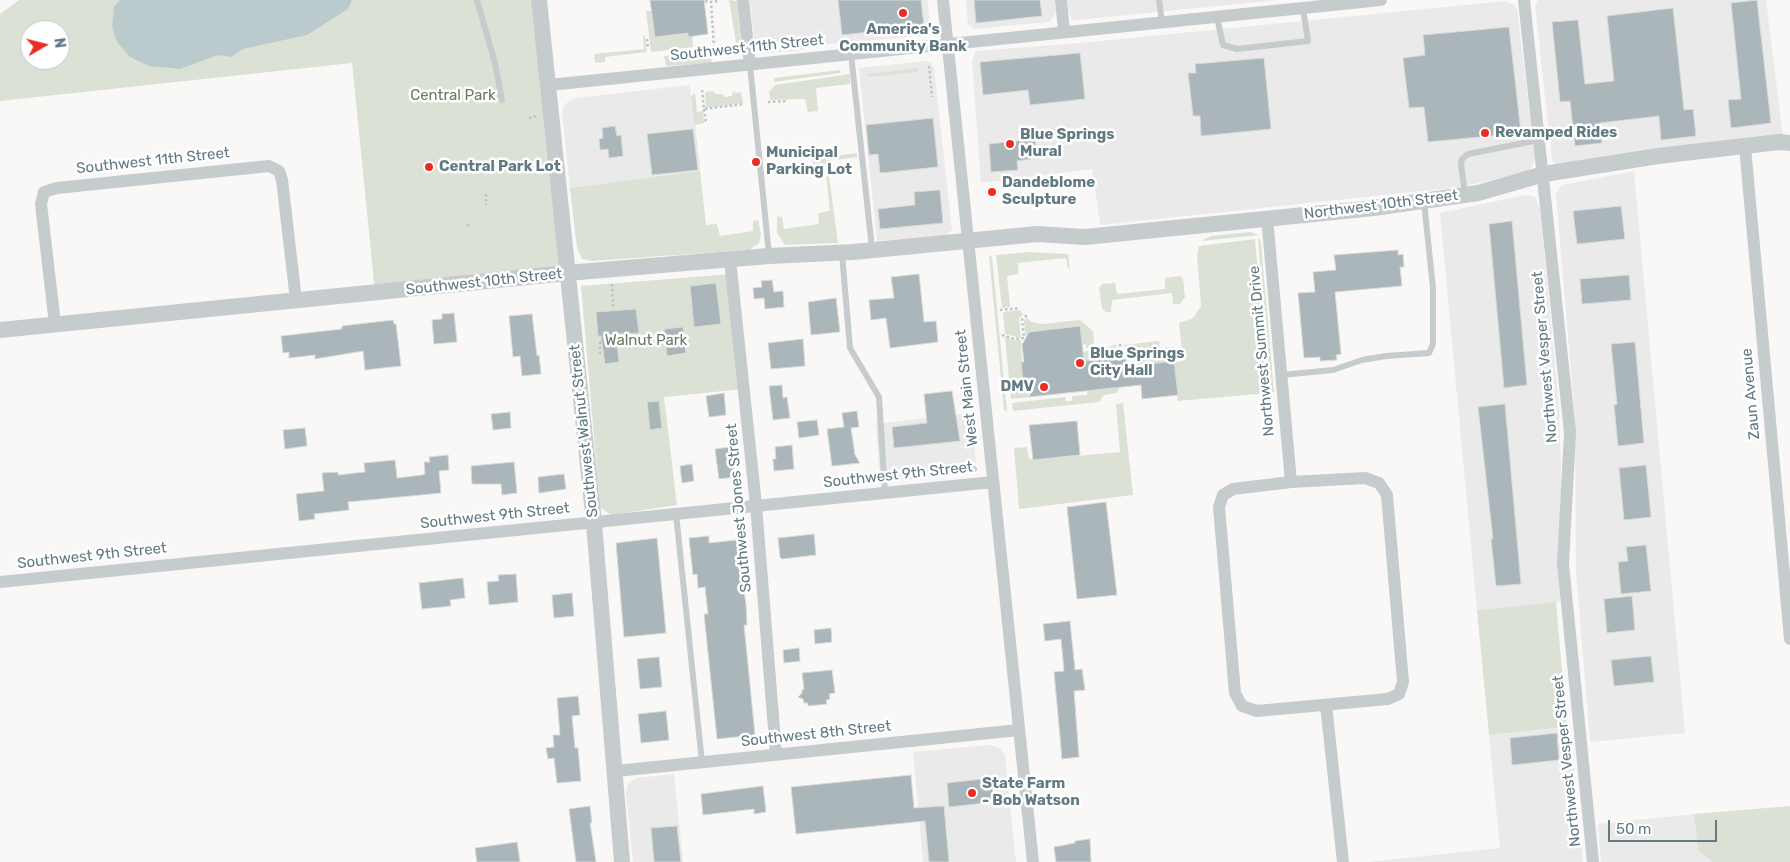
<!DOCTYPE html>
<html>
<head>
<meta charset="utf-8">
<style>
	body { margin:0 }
	#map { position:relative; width:1790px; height:862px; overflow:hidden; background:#f9f8f6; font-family:Rubik,sans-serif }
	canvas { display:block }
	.north { position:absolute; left:20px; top:20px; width:50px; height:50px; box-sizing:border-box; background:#fff; border:1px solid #c0cacd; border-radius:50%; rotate:82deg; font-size:14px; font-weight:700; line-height:20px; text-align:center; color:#627a82 }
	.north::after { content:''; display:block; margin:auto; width:18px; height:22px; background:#ec2b22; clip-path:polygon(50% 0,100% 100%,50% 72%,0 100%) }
	.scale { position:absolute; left:1608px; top:820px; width:109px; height:22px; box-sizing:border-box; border:2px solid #627a82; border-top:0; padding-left:6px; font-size:15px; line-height:18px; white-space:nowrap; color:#627a82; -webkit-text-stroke:4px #fff; paint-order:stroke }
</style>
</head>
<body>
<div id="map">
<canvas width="1790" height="862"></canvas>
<div class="north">N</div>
<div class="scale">50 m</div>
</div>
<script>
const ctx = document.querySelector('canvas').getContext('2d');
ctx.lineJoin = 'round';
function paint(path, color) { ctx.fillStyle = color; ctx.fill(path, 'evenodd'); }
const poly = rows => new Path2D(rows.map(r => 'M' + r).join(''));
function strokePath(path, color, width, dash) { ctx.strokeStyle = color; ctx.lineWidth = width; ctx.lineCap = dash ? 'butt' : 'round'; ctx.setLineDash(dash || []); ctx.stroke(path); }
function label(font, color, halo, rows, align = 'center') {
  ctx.font = font + ' Rubik,sans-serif'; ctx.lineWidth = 5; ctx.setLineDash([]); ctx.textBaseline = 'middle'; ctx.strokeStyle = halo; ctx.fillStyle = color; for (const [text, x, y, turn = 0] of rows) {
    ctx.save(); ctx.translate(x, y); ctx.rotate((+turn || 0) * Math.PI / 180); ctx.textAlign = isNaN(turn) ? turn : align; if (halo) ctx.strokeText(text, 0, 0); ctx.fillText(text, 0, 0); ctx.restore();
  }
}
const built = poly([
	[750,0,928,0,930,30,926,34,920,36,808,46,801,50,758,54,755,50],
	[966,0,1055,0,1056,13,1049,22,974,29,968,24],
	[1067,0,1278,0,1077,20,1072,19,1069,14],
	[1538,0,1766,0,1783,137,1557,165,1552,160,1535,6],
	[1506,1,1514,5,1517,9,1535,157,1532,167,1526,172,1460,187,1100,225,1092,169,981,183,972,61,976,51,1080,43],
	[926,61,931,63,934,68,952,230,944,236,877,241,859,68],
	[690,85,699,171,570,188,562,112,565,104,576,98],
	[1634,171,1685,733,1590,742,1576,571,1575,420,1556,193,1562,185],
	[1525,195,1535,197,1540,208,1559,407,1561,467,1560,602,1477,610,1440,213],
	[971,413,976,461,968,473,880,483,876,424],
	[1570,727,1583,862,1368,862,1500,848,1489,735],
	[989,745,1002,749,1005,755,1016,862,923,862,913,752],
	[674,774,683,862,633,862,626,793,628,784,637,778],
	[1694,814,1698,851,1713,862,1601,862,1598,824]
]);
const green = poly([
	[19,0,539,0,567,273,375,292,352,63,0,101,0,14],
	[30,30,60,30,60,60,30,60],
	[729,0,737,1,741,42,736,43],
	[646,11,652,11,655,36,688,33,688,36,692,36,693,47,651,52],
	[645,35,647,52,605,57,605,62,595,63,594,54,644,49,643,36],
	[710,51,712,63,666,66,664,56],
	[917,68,918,72,869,77,868,74],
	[840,70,840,73,774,82,774,78],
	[850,74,850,84,816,88,818,111,808,112,805,99,770,100,769,92,775,85],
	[733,90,735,93,741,92,743,103,706,108,705,92,714,91,715,94,723,94,724,97,732,96],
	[695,93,697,112,703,111,704,123,695,125,706,225,717,224,720,236,753,231,753,221,758,220,761,235,759,243,749,250,591,261,582,259,577,248,570,188,699,171,691,96],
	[857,153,857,157,827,161,838,243,785,245,777,233,777,216,782,217,784,229,819,224,818,213,830,211,825,164,813,165,813,159],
	[1250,232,1259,235,1201,241,1211,236],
	[1255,239,1268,393,1178,401,1174,362,1183,361,1179,323,1193,318,1201,306,1197,255,1199,246],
	[1258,239,1260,239,1261,244,1274,392,1271,392],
	[1029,252,1068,254,1070,270,1068,268,1066,258,1018,263,1018,274,1007,276,1010,307,1002,308,996,255],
	[989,255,992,257,1007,412,1004,410],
	[731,274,744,389,664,397,677,505,611,515,600,507,581,286],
	[1180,276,1183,279,1185,297,1180,304,1173,304,1172,293,1112,300,1111,312,1106,312,1102,308,1099,289,1102,284,1115,283,1117,294,1165,289,1165,278],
	[1020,310,1023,314,1019,319,1021,338,1005,334,1003,312],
	[1026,318,1032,322,1042,324,1080,320,1093,331,1094,344,1086,348,1086,344,1082,345,1079,326,1030,332,1029,365,1024,321],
	[1005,336,1013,340,1021,340,1023,381,1027,381,1029,386,1029,397,1011,399],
	[1159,341,1160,348,1174,347,1175,355,1168,356,1168,362,1135,366,1134,355,1125,348,1124,345],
	[1116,345,1117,358,1084,361,1083,352],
	[1120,387,1117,393,1104,395,1099,402,1013,411,1012,403,1065,397,1066,401,1072,401,1072,396,1087,395,1087,391],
	[1123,403,1133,495,1019,509,1014,448,1027,447,1029,459,1033,460,1120,452,1116,404],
	[1556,602,1567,727,1489,735,1477,610],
	[1790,806,1790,862,1713,862,1698,851,1694,814]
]);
const water = poly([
	[120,0,352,0,348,9,307,35,243,49,231,57,218,55,180,69,149,66,130,57,117,42,112,27,114,7]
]);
const building = poly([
	[650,0,704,0,708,34,688,37,688,33,655,37,650,0],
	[838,0,921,0,924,26,842,35,838,0],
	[974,0,1040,0,1042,16,976,23,974,0],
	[1757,0,1771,123,1731,128,1728,100,1741,99,1731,3,1757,0],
	[1673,8,1684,110,1693,109,1696,136,1661,140,1659,116,1600,123,1602,143,1575,146,1570,101,1560,102,1552,22,1578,20,1585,84,1614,81,1607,16,1673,8],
	[1509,27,1521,133,1428,142,1424,107,1409,108,1403,58,1425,55,1423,35,1509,27],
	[1080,53,1085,99,1030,105,1028,90,983,95,980,62,1080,53],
	[1264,58,1271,129,1201,136,1200,116,1193,116,1188,73,1196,73,1195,64,1264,58],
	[933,118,938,167,880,173,878,154,869,155,866,125,933,118],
	[615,126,617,136,621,135,623,156,609,158,608,149,600,150,599,139,603,138,602,128,615,126],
	[693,129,698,170,652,175,647,134,693,129],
	[1035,139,1036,152,1030,153,1031,159,1017,161,1018,170,991,172,989,144,1035,139],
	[940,190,943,223,880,229,878,209,915,205,914,192,940,190],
	[1621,206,1625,239,1577,244,1573,211,1621,206],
	[1512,221,1527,385,1504,388,1489,224,1512,221],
	[1398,250,1398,255,1403,254,1404,267,1400,267,1402,286,1335,292,1341,354,1336,355,1337,360,1320,361,1320,357,1304,358,1298,293,1315,292,1313,272,1336,270,1334,255,1398,250],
	[919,274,924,322,936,321,938,342,890,348,886,318,871,320,869,300,894,298,891,277,919,274],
	[1629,275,1631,300,1582,304,1580,279,1629,275],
	[772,280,774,292,783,291,784,307,765,309,764,298,754,299,753,288,762,287,761,281,772,280],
	[716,283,721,324,694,327,690,286,716,283],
	[836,298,840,332,811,335,808,302,836,298],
	[636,309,639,333,616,334,619,362,605,364,601,336,598,336,596,312,636,309],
	[454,313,457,342,434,344,432,320,442,319,442,314,454,313],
	[532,314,537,356,539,355,541,374,522,376,520,356,513,357,509,316,532,314],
	[393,320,394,324,396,324,401,366,365,370,363,351,315,359,315,355,289,358,289,352,283,353,281,336,342,329,342,326,393,320],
	[1080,326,1084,361,1117,358,1118,360,1126,359,1127,367,1174,361,1178,395,1142,399,1141,385,1029,397,1036,379,1023,381,1021,362,1024,362,1022,345,1029,332,1080,326],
	[683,327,686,353,667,356,664,329,683,327],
	[803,339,805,366,771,369,768,343,803,339],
	[1635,342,1644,443,1618,446,1614,405,1617,404,1611,344,1635,342],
	[782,385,783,398,787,397,790,418,773,420,769,386,782,385],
	[952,391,960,441,894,448,892,427,927,423,924,394,952,391],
	[724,393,726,415,709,417,706,396,724,393],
	[659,401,662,428,650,430,647,402,659,401],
	[1505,404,1521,584,1496,586,1491,539,1493,539,1478,407,1505,404],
	[857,411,859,427,851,428,855,455,860,463,832,466,827,429,844,427,842,413,857,411],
	[510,412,511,428,493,430,491,414,510,412],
	[817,420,819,435,799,438,797,422,817,420],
	[1077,421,1080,455,1033,460,1029,425,1077,421],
	[305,428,307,446,285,449,283,430,305,428],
	[792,445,794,469,774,471,773,459,776,459,775,447,792,445],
	[731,447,735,477,719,479,715,449,731,447],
	[448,455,449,470,439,471,441,493,348,502,349,510,314,514,315,519,299,521,296,494,324,491,322,473,338,472,338,475,365,472,364,463,395,460,397,478,422,475,425,474,424,462,430,462,429,457,448,455],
	[514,462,517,493,502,495,501,484,472,484,471,466,514,462],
	[692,464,694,481,682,483,680,466,692,464],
	[1646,465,1651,517,1624,520,1619,468,1646,465],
	[564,474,566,489,539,493,538,477,564,474],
	[1106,502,1117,595,1077,599,1067,507,1106,502],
	[814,534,816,555,782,559,780,557,778,538,814,534],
	[709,536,709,543,737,540,746,605,747,625,744,625,755,735,717,739,704,614,708,614,705,587,698,588,697,574,693,575,689,538,709,536],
	[657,538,666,633,624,637,616,543,657,538],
	[1646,545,1651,591,1621,594,1618,562,1628,561,1626,547,1646,545],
	[516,574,518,602,489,605,487,582,499,581,498,575,516,574],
	[463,578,465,598,450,600,451,606,422,609,419,583,463,578],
	[572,593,574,616,554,618,552,595,572,593],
	[1632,596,1635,630,1607,633,1604,599,1632,596],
	[1070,621,1075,670,1082,669,1085,690,1074,691,1079,757,1062,759,1054,672,1064,671,1061,639,1045,641,1043,624,1070,621],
	[831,628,832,642,815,644,814,630,831,628],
	[799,648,800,661,784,663,783,650,799,648],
	[1651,656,1654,682,1614,686,1611,660,1651,656],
	[659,657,662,687,640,689,637,659,659,657],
	[832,670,835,693,829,694,830,699,826,700,827,704,808,706,808,703,804,703,803,699,798,697,802,693,802,690,804,689,802,673,832,670],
	[578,696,580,715,572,716,575,748,578,748,581,781,557,783,554,758,548,759,546,748,554,747,553,735,560,735,557,698,578,696],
	[666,711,669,740,641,743,638,714,666,711],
	[1557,733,1559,760,1512,765,1510,738,1557,733],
	[911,775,914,808,944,806,949,862,929,862,925,821,796,834,791,787,911,775],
	[991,778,994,802,949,807,947,783,991,778],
	[763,786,766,812,754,814,754,809,703,815,701,794,763,786],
	[590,806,592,823,590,823,596,862,576,862,569,809,590,806],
	[677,826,681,862,654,862,651,828,677,826],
	[1090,839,1091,862,1056,862,1054,847,1075,843,1075,841,1090,839],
	[517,842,520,862,477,862,475,848,517,842]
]);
const path = poly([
	[705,1,711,2],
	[647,39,648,48],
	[714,48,711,2,719,1],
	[929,66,932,97],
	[702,90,704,109,744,104],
	[768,102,788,101],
	[704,109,706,123],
	[529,118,537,116],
	[486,194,486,205],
	[467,224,470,227],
	[612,284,613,307],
	[1000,310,1019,308],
	[1002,335,1015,339,1024,338,1022,320,1027,315],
	[1120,344,1122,360],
	[1121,350,1131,353,1133,366],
	[600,354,600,340,618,348]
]);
const service = poly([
	[477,0,495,63,502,100],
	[1159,0,1162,22],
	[1217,17,1223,45,1237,49,1308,41,1303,8],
	[851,54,872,249],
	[750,65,769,255],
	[1465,193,1461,165,1462,159,1468,154,1539,140],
	[842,254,850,348,879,397,885,493],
	[1281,375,1333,370,1362,360,1386,356,1429,353,1433,344,1433,288,1424,202],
	[971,467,974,469],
	[676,514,702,762]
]);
const minor = poly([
	[743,0,750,65],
	[943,0,1033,862],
	[1061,0,1064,31],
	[1524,0,1570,432,1563,564,1593,862],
	[549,85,1381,0],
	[1745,147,1790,639],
	[1267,218,1291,482],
	[730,260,756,505,776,754],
	[55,324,41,204,44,192,57,188,269,166,279,171,282,180,296,300],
	[1365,478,1379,483,1387,495,1403,682,1399,694,1388,699,1257,711,1242,706,1235,693,1219,507,1223,495,1233,489,1291,482,1365,478],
	[0,582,993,482],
	[1326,705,1343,862],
	[616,771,1019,730]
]);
const tertiary = poly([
	[539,0,594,523,622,862],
	[0,330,567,273,769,256,853,252,1037,234,1085,237,1374,208,1478,193,1544,174,1658,156,1779,142,1790,143]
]);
const markers = [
	[903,13,5,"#ec2b22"],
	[1485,133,5,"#ec2b22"],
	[1010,144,5,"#ec2b22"],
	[756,162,5,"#ec2b22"],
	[429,167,5,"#ec2b22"],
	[992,192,5,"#ec2b22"],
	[1080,363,5,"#ec2b22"],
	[1044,387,5,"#ec2b22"],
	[972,793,5,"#ec2b22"]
];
const poiNames = [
	["America's",903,30,"center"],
	["Community Bank",903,47,"center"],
	["Revamped Rides",1495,133],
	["Blue Springs",1020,135],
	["Mural",1020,152],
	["Municipal",766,153],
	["Parking Lot",766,170],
	["Central Park Lot",439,167],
	["Dandeblome",1002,183],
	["Sculpture",1002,200],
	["Blue Springs",1090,354],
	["City Hall",1090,371],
	["DMV",1034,387,"right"],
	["State Farm",982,784],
	["- Bob Watson",982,801]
];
const streetNames = [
	["Southwest 11th Street",747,48,-6],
	["Southwest 11th Street",153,161,-6],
	["Northwest 10th Street",1381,205,-7],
	["Southwest 10th Street",484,282,-6],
	["Northwest Summit Drive",1262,351,-95],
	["Northwest Vesper Street",1545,357,-95],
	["West Main Street",967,388,-96],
	["Zaun Avenue",1751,394,-95],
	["Southwest Walnut Street",584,431,-96],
	["Southwest 9th Street",898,475,-6],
	["Southwest Jones Street",739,508,-95],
	["Southwest 9th Street",495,516,-6],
	["Southwest 9th Street",92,556,-6],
	["Southwest 8th Street",816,734,-6],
	["Northwest Vesper Street",1567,761,-96]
];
const parkNames = [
	["Central Park",453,96],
	["Walnut Park",646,341]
];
paint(built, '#e9eae9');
paint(green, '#dce1d6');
paint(water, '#bbcbcd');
paint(building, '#aab6b9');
strokePath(building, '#dadad8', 1);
strokePath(path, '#bfc3c4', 2.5, [2.5, 2.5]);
strokePath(service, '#c6cbcd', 6);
strokePath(minor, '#c6cbcd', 12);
strokePath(tertiary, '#c6cbcd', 16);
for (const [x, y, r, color] of markers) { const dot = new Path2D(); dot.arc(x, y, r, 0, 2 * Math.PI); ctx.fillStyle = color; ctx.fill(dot); strokePath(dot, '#fff', 2); }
label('bold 15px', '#627a82', '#fff', poiNames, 'left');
label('15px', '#627a82', '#fff', streetNames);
label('15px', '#6a7a61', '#fff', parkNames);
</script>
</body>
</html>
